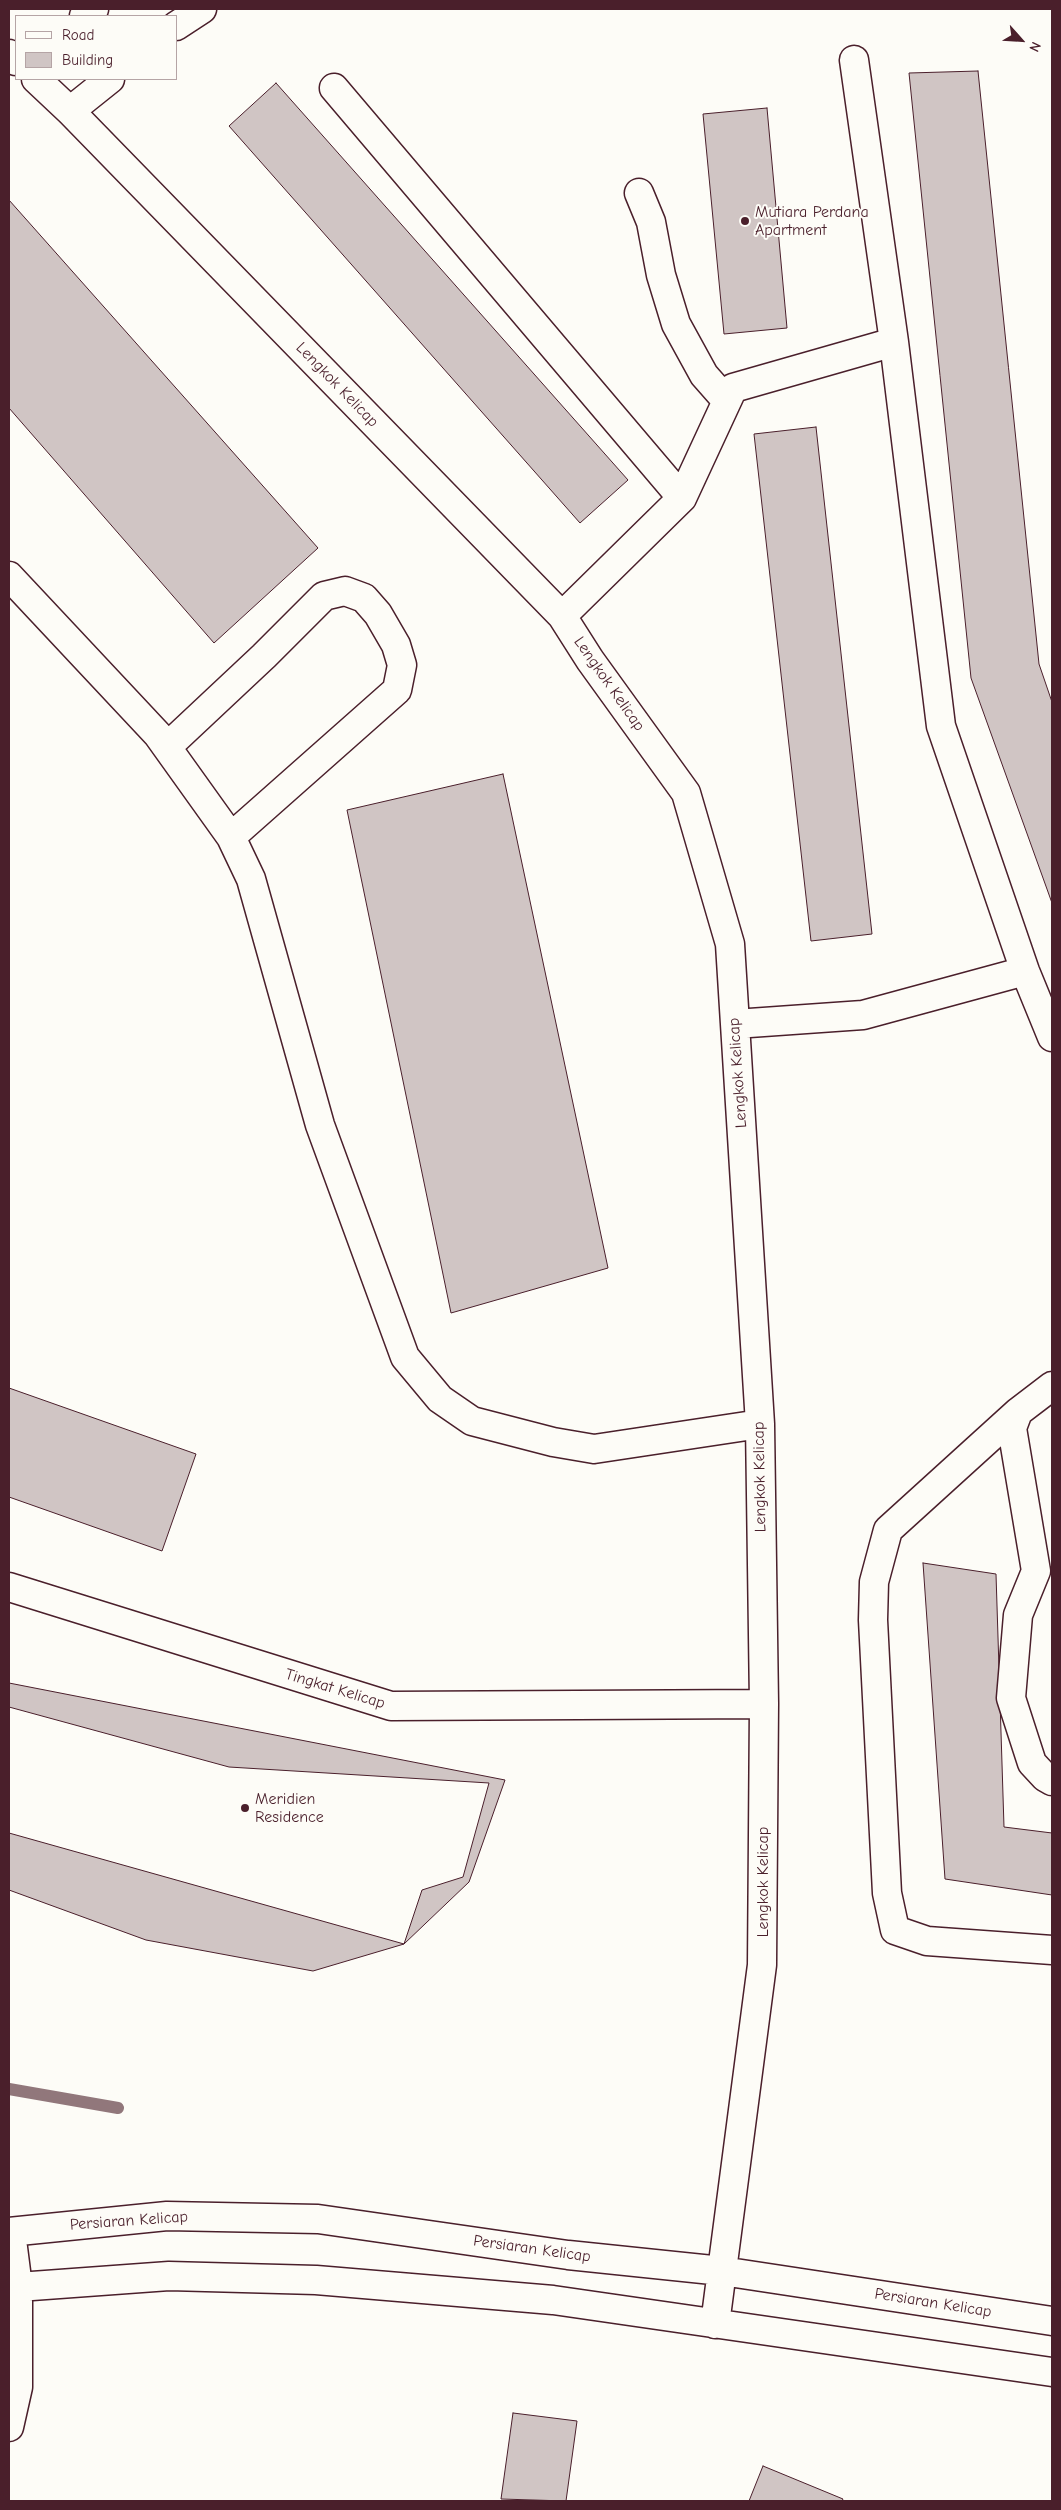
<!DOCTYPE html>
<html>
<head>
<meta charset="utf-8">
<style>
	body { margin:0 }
	#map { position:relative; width:1061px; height:2510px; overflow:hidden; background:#fdfcf7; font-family:"Comic Neue",sans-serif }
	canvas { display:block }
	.frame { position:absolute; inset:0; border:10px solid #4a1f2b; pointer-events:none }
	.legend { position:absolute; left:15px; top:15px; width:162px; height:65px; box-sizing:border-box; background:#fdfcf7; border:1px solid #b5a4a5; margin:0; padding:6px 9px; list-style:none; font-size:15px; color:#4a1f2b }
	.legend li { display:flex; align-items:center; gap:10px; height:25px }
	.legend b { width:25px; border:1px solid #b5a4a5 }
	.north { position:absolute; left:996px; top:15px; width:50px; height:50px; -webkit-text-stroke:4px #fdfcf7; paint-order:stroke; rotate:116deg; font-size:14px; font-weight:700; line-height:20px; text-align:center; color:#4a1f2b }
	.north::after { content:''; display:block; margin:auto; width:18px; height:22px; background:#4a1f2b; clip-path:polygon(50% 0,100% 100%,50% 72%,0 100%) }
</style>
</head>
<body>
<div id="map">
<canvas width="1061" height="2510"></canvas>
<div class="frame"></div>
<ul class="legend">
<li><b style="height:6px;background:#fdfcf7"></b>Road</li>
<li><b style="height:14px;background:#d0c5c4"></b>Building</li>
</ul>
<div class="north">N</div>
</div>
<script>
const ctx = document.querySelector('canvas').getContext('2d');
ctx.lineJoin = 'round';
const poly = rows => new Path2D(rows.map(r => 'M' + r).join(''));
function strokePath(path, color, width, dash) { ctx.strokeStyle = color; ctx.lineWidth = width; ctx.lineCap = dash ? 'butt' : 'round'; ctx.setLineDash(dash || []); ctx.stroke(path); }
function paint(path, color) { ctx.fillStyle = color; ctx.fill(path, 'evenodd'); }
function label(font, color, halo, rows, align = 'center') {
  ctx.font = font + ' "Comic Neue",sans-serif'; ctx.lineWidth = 4; ctx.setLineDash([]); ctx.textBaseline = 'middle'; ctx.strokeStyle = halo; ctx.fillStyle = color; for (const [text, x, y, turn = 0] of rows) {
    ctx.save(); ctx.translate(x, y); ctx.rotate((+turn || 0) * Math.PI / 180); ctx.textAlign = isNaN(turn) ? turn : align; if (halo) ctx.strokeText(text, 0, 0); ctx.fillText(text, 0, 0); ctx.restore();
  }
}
const stream = poly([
	[9,2089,118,2108]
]);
const building = poly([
	[978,71,1039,664,1052,702,1052,903,971,678,909,73,978,71],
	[276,83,628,480,580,523,229,126,276,83],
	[767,108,787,328,724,334,703,114,767,108],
	[9,200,318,548,214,643,9,408,9,200],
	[816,427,872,934,811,941,754,434,816,427],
	[503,774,608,1268,451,1313,347,810,503,774],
	[9,1388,196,1454,162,1551,9,1497,9,1388],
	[923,1563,996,1574,1004,1827,1052,1833,1052,1895,945,1879,923,1563],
	[9,1683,505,1780,469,1882,404,1944,313,1971,146,1940,9,1890,9,1683],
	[9,1707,229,1767,489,1783,463,1877,422,1890,404,1944,9,1833,9,1707],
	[513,2413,577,2421,566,2501,501,2499,513,2413],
	[763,2466,843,2499,842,2501,749,2501,763,2466]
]);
const minor = poly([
	[84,16,94,9],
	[176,26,202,9],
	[9,54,16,61],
	[854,60,894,342,941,726,1025,971,1052,1037],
	[36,79,70,111,562,616,590,660,686,793,730,944,760,1424,764,1704,762,1965,715,2324],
	[334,88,682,498],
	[70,111,110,79],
	[639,193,651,222,661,275,676,324,704,375,726,400],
	[9,576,158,735,231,837,251,879,320,1125,405,1357,440,1399,472,1421,553,1442,594,1449,760,1424],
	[562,616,682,498,733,388,894,342],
	[167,747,264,656,324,596,345,591,364,598,378,614,396,645,402,665,397,690,231,837],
	[735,1024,863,1015,1025,971],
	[1052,1386,1018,1412,1012,1428,1036,1571,1018,1615,1011,1698,1032,1763,1045,1777,1052,1781],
	[1018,1412,888,1530,874,1582,873,1620,887,1893,895,1930,927,1941,1052,1950],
	[9,1587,391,1706,764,1704],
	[9,2232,167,2216,318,2219,568,2255,722,2271,1052,2321],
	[9,2290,18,2287,169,2276,316,2280,553,2300,1052,2372],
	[9,2427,18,2387,18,2287,11,2232]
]);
const markers = [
	[745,221,5,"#4a1f2b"],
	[245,1808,5,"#4a1f2b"]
];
const poiNames = [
	["Mutiara Perdana",755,212],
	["Apartment",755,230],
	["Meridien",255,1799],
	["Residence",255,1817]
];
const streetNames = [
	["Lengkok Kelicap",337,385,46],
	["Lengkok Kelicap",609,684,55],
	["Lengkok Kelicap",738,1073,-94],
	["Lengkok Kelicap",760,1477,-91],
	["Tingkat Kelicap",335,1689,17],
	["Lengkok Kelicap",763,1882,-90],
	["Persiaran Kelicap",129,2221,-4],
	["Persiaran Kelicap",532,2249,8],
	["Persiaran Kelicap",933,2303,9]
];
strokePath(stream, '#91777b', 12);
paint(building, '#d0c5c4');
strokePath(building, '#4a1f2b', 1);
strokePath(minor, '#4a1f2b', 31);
strokePath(minor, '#fdfcf7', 28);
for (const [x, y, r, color] of markers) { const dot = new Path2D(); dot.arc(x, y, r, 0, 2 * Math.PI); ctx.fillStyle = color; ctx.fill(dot); strokePath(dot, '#fdfcf7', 2); }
label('16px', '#4a1f2b', '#fdfcf7', poiNames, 'left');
label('16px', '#4a1f2b', '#fdfcf7', streetNames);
</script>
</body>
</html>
